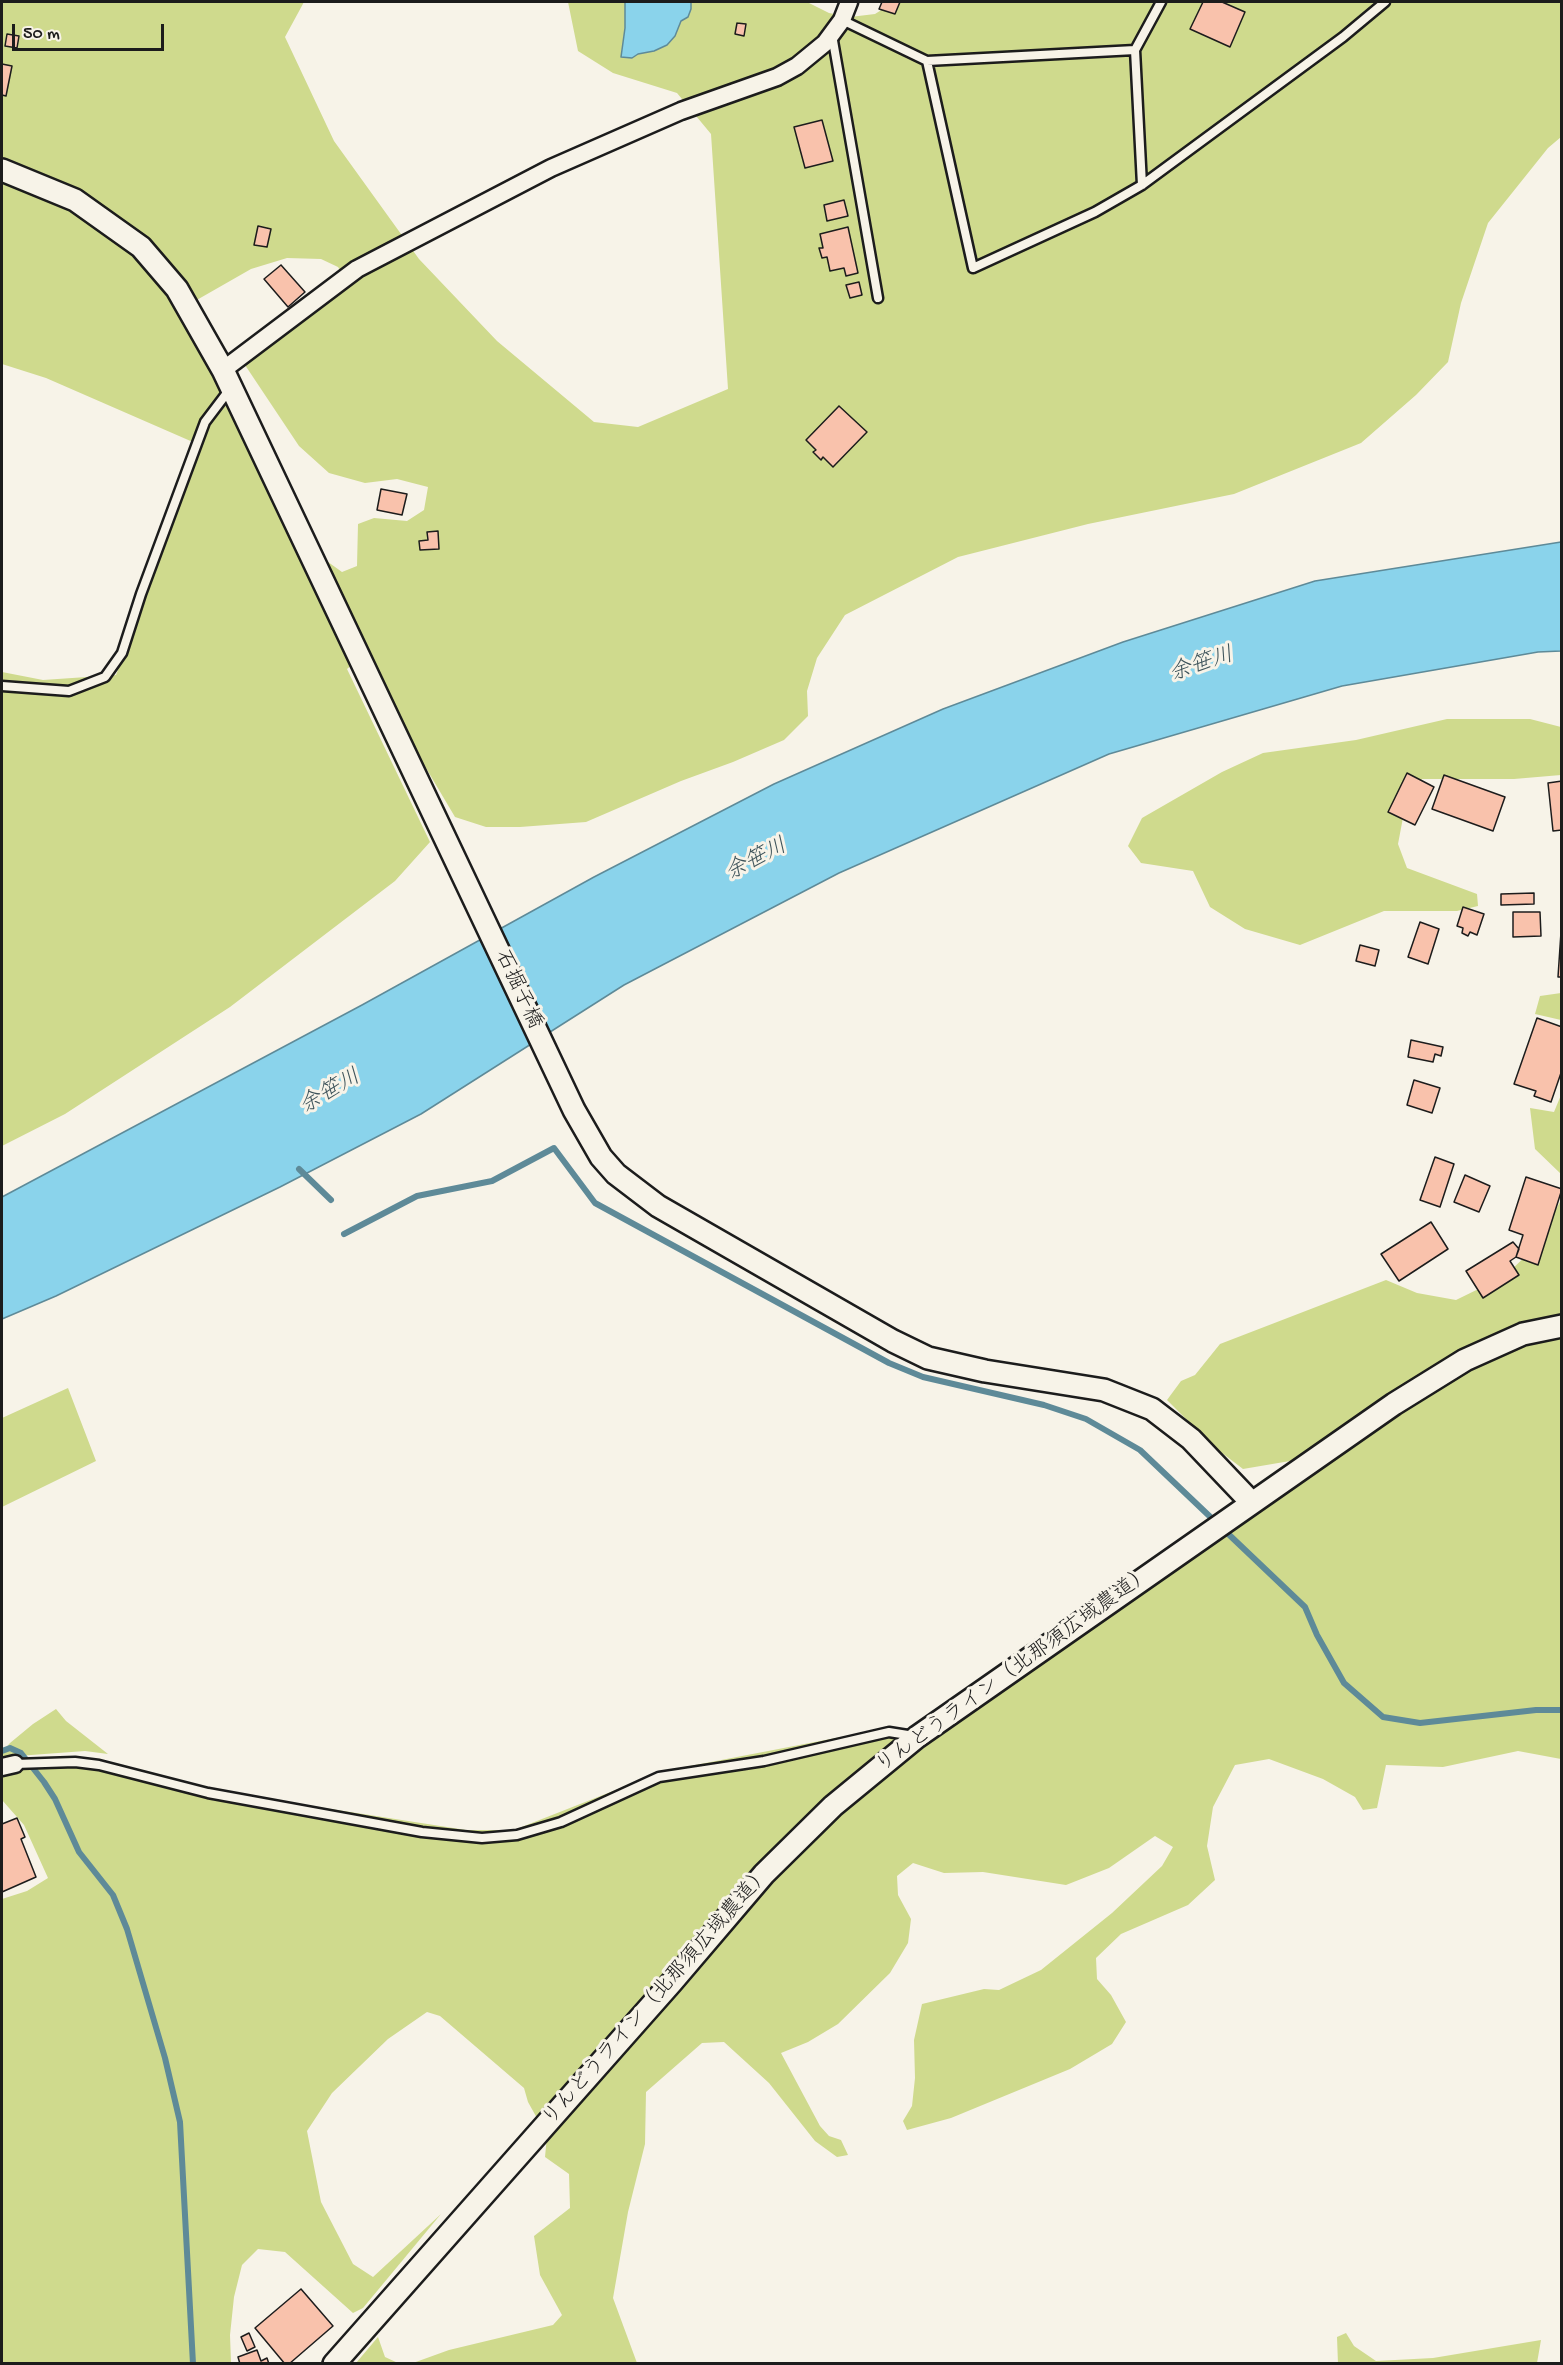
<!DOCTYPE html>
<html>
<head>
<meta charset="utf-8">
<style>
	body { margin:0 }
	#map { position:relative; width:1563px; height:2365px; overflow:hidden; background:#f7f3e8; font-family:"Gochi Hand",sans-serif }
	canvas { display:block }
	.frame { position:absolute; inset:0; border:3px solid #1c1c1c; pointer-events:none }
	.scale { position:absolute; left:12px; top:24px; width:152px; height:27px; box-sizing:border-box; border:3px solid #1c1c1c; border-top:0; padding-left:8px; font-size:18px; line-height:21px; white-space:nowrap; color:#1c1c1c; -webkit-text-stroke:4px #f7f3e8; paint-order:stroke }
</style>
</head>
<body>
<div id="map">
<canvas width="1563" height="2365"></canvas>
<div class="frame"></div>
<div class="scale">50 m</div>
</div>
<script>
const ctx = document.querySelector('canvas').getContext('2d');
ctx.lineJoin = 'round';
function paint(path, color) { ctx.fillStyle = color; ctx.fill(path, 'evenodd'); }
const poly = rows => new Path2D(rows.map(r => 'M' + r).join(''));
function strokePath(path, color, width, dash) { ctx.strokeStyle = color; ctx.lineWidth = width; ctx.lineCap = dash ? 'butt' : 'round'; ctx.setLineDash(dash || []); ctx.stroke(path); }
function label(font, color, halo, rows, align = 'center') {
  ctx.font = font + ' "Gochi Hand","Klee One",sans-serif'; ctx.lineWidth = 6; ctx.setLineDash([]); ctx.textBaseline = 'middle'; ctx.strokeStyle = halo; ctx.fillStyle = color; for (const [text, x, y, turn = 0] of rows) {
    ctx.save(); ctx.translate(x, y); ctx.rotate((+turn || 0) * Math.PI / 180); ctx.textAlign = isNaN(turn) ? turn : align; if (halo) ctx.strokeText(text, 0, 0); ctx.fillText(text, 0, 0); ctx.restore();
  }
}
const green = poly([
	[2,2,304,2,285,37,334,141,419,259,497,341,594,422,638,427,728,389,711,134,677,93,613,73,578,51,568,2,625,2,625,28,621,56,632,58,638,54,654,51,667,45,675,36,681,21,691,9,691,2,807,2,829,13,850,17,875,14,894,2,1561,2,1561,137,1548,148,1488,223,1461,303,1448,362,1416,395,1361,443,1234,494,1088,524,958,557,845,615,817,658,807,691,808,716,784,740,733,762,681,781,586,822,520,827,486,827,455,817,394,714,366,653,347,669,430,842,395,881,230,1007,65,1114,2,1146,2,672,43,680,116,675,202,446,46,378,2,364],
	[287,258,321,259,338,267,348,282,243,362,299,446,329,473,365,483,397,479,428,487,424,510,407,521,374,518,358,524,357,566,342,572,296,539,181,309,251,269],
	[1447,719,1530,719,1561,727,1561,775,1514,779,1422,779,1405,807,1398,844,1407,868,1477,894,1478,906,1457,911,1384,911,1300,945,1245,929,1210,907,1193,871,1141,863,1128,846,1142,818,1222,772,1263,753,1356,740],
	[1561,993,1561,1020,1535,1014,1540,996],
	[1561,1095,1562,1174,1561,1174,1535,1149,1530,1108,1554,1112],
	[1561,1200,1561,1759,1518,1751,1443,1767,1386,1765,1377,1808,1363,1810,1355,1797,1323,1779,1269,1759,1235,1765,1213,1807,1207,1846,1215,1880,1188,1905,1121,1934,1096,1958,1097,1979,1111,1995,1126,2022,1112,2044,1070,2069,951,2118,907,2130,903,2121,912,2106,915,2078,914,2040,922,2004,984,1989,999,1990,1041,1970,1112,1913,1162,1866,1173,1847,1155,1836,1109,1868,1066,1885,983,1872,944,1873,913,1863,897,1876,898,1895,911,1919,908,1943,890,1973,838,2024,808,2042,781,2053,820,2126,829,2136,841,2140,848,2155,837,2157,815,2141,769,2083,724,2042,702,2043,646,2092,645,2144,628,2212,613,2298,637,2363,413,2363,449,2350,553,2325,562,2315,540,2275,534,2236,570,2208,569,2174,545,2157,547,2136,528,2102,524,2088,440,2016,427,2012,388,2039,332,2093,307,2131,321,2202,353,2264,373,2277,441,2214,363,2308,353,2313,285,2252,258,2249,242,2265,234,2297,230,2335,231,2363,2,2363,2,1899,27,1891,48,1878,24,1825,2,1800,2,1769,39,1764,96,1770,216,1801,260,1798,466,1830,514,1830,664,1771,893,1727,933,1732,1302,1478,1290,1461,1243,1469,1213,1446,1167,1400,1181,1381,1195,1375,1220,1344,1386,1280,1417,1293,1456,1300,1505,1276,1537,1245],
	[68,1388,96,1461,2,1507,2,1418],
	[56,1709,66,1721,108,1754,85,1751,4,1757,2,1755,2,1752,10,1743,33,1724],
	[1346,2333,1354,2346,1376,2361,1433,2358,1541,2340,1537,2363,1338,2364,1337,2337],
	[378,2337,385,2357,398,2363,356,2363]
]);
const water = poly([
	[625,2,691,2,691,9,688,17,681,21,675,36,667,45,654,51,638,54,632,58,621,57,625,28,625,2],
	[1561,542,1561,651,1538,652,1342,686,1109,754,839,873,624,985,421,1114,280,1187,56,1296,2,1319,2,1197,362,1005,594,877,774,784,943,709,1123,642,1315,581,1561,542]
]);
const stream = poly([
	[299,1169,331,1200],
	[344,1234,417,1196,492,1181,554,1148,595,1203,889,1363,923,1377,1044,1405,1086,1419,1140,1450,1305,1607,1317,1635,1344,1683,1383,1717,1420,1723,1536,1710,1562,1710],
	[2,1751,10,1748,21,1753,44,1782,55,1799,79,1852,113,1895,127,1929,165,2058,180,2122,193,2364]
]);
const building = poly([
	[882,2,900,2,895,14,879,9,882,2],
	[1203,2,1222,2,1245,12,1230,47,1190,29,1203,2],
	[737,23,746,24,744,36,735,34,737,23],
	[7,34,19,36,17,48,5,46,7,34],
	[2,64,12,66,6,96,2,95,2,64],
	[822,120,833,161,805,168,794,127,822,120],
	[844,200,848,216,827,221,824,205,844,200],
	[258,226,271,229,267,247,254,245,258,226],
	[848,227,858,273,846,276,844,268,830,271,827,257,822,258,819,248,823,248,820,234,848,227],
	[281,265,305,292,288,307,264,279,281,265],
	[859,282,862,295,850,298,846,285,859,282],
	[839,406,867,432,833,467,823,457,821,460,813,452,816,450,806,440,839,406],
	[381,489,407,494,402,515,377,510,381,489],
	[438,531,439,549,420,550,419,541,428,540,427,532,438,531],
	[1407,773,1434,787,1415,825,1388,812,1407,773],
	[1444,775,1505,797,1493,831,1432,809,1444,775],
	[1562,781,1562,830,1553,831,1548,783,1562,781],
	[1534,893,1534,904,1501,905,1501,894,1534,893],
	[1463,907,1484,914,1477,935,1470,932,1468,936,1462,933,1463,928,1457,926,1463,907],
	[1513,912,1540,912,1541,936,1513,937,1513,912],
	[1562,917,1562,977,1558,977,1562,917],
	[1420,922,1439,929,1428,964,1408,957,1420,922],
	[1360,945,1379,950,1375,966,1356,961,1360,945],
	[1537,1018,1562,1027,1562,1070,1551,1102,1534,1096,1536,1091,1514,1084,1537,1018],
	[1411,1040,1443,1047,1441,1056,1435,1054,1433,1062,1408,1057,1411,1040],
	[1414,1080,1440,1088,1432,1113,1407,1105,1414,1080],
	[1435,1157,1454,1164,1440,1207,1420,1200,1435,1157],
	[1465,1175,1490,1186,1479,1212,1454,1202,1465,1175],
	[1526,1177,1562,1189,1538,1265,1516,1257,1523,1235,1509,1230,1526,1177],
	[1431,1222,1448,1249,1399,1281,1381,1254,1431,1222],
	[1513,1242,1519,1249,1516,1257,1510,1261,1519,1275,1483,1298,1466,1271,1513,1242],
	[17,1818,25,1837,21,1839,36,1877,2,1892,2,1824,17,1818],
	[301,2289,333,2326,289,2364,285,2364,255,2328,301,2289],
	[249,2333,255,2347,247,2351,241,2337,249,2333],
	[257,2350,261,2361,267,2358,269,2364,240,2364,238,2357,257,2350]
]);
const service = poly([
	[842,20,927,61,1135,50],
	[832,35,878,298],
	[927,61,973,268,1095,212,1142,185,1343,37,1385,2],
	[1142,185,1135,50,1161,2],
	[2,686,69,691,105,677,122,653,141,594,205,422,230,389],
	[15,1764,75,1762,99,1765,208,1793,422,1832,482,1838,517,1835,561,1822,659,1777,764,1761,889,1732,914,1736]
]);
const minor = poly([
	[223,370,357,269,551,168,681,111,777,77,797,66,825,43,842,20,849,2],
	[2,1767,15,1764]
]);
const tertiary = poly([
	[2,170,75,200,141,247,177,289,223,370,574,1110,601,1157,616,1174,658,1206,893,1341,928,1358,985,1371,1104,1390,1152,1409,1191,1439,1251,1502],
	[334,2364,672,1982,764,1874,833,1806,917,1737,1394,1404,1465,1360,1523,1334,1562,1326]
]);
const streetNames = [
	["石掘子橋",517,990,65],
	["りんどうライン（北那須広域農道）",1015,1671,-36],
	["りんどうライン（北那須広域農道）",658,1997,-49]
];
const waterNames = [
	["余笹川",1202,666,-18],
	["余笹川",757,861,-27],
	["余笹川",331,1093,-30]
];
paint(green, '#cfda8d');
paint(water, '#8ad3eb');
strokePath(water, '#5e8a98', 1.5);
strokePath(stream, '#5e8a98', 6);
paint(building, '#f9c2ac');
strokePath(building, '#1c1c1c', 1.5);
strokePath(service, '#1c1c1c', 13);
strokePath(minor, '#1c1c1c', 21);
strokePath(tertiary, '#1c1c1c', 26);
strokePath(service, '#f7f3e8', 8);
strokePath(minor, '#f7f3e8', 16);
strokePath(tertiary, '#f7f3e8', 21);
label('21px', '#1c1c1c', '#f7f3e8', streetNames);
label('italic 22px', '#3d535a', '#f7f3e8', waterNames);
</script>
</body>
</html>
